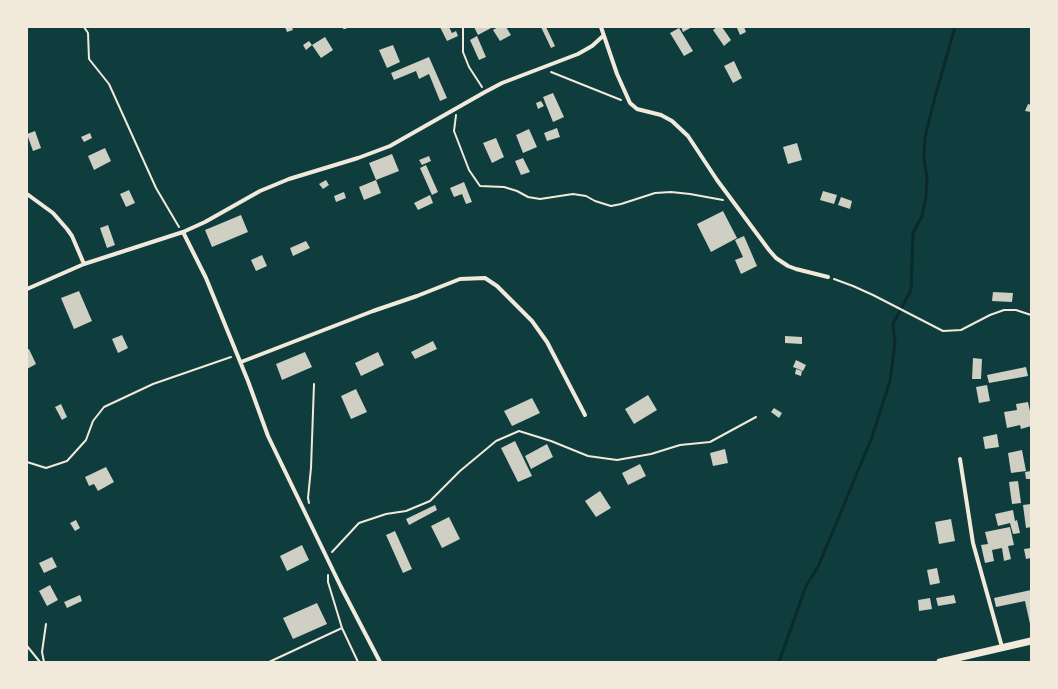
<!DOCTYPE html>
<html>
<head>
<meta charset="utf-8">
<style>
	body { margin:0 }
	#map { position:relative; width:1058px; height:689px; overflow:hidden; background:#0f3d3e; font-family:Barlow,sans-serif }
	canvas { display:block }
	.frame { position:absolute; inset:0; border:28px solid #f1e9da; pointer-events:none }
</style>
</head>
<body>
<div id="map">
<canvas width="1058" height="689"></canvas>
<div class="frame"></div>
</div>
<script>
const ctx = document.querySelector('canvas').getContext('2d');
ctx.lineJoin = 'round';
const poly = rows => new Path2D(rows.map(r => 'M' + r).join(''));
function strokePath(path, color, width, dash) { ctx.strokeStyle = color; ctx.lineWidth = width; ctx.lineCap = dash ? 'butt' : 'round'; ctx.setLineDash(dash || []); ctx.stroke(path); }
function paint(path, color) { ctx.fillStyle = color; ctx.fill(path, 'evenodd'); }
const stream = poly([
	[779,662,806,586,818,567,872,437,890,381,895,343,893,324,911,290,913,233,922,216,926,197,927,178,924,159,925,137,935,97,955,27]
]);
const building = poly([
	[285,27,292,27,293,30,287,32],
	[440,27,449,27,452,33,456,31,458,36,447,41],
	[474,27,493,27,478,35],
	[498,27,506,27,511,35,500,41,493,30],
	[541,27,546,27,555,46,551,48],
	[681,27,692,27,683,32],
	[717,27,722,27,731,40,724,46,713,30],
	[741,27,744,27,746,32,740,35,737,28],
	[679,28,693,51,684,56,670,33],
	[477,36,486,57,479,60,470,40],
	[325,37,333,50,321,58,312,45,306,50,303,45,309,41,312,45],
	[393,45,400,62,387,68,379,50],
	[429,57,447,98,440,101,429,74,419,79,416,71,394,80,391,73],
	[734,61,742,78,733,83,724,66],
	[553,93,564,117,553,122,543,97],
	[541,101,544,106,538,109,536,103],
	[1028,104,1031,105,1031,112,1025,111],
	[557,128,560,137,547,141,544,133],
	[529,129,537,147,523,153,516,135],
	[35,131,41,148,33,151,27,134],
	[90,133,92,138,84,142,81,137],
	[496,138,504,157,492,163,483,143],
	[797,143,802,160,788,164,783,147],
	[105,148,111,161,94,170,88,156],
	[392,154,399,171,376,180,369,163],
	[429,156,431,161,422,165,419,160],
	[523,158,530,172,521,175,515,161],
	[426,165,438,192,432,195,420,168],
	[326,180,329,185,323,189,319,184],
	[376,180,381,193,364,200,359,187],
	[464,182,472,202,466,204,462,194,454,197,450,188],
	[129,190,135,203,126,207,120,194],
	[823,191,837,195,834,204,820,200],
	[344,192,346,198,336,202,334,196],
	[430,195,433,203,418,210,414,203],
	[841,197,852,201,850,209,838,205],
	[723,211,737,238,711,252,697,224],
	[241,215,248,232,212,247,205,230],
	[108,225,115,245,107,248,100,228],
	[744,236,757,266,741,274,735,260,743,257,735,240],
	[306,241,310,248,293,256,290,248],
	[262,255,267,266,256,271,251,260],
	[79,291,92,321,74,329,61,298],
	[993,292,1013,293,1012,302,992,301],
	[122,335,128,348,118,353,112,339],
	[785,336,802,337,802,344,785,343],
	[433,341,437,349,415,359,411,352],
	[29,349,36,364,27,369,27,350],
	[305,352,312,367,282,380,276,364],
	[378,352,384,365,361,376,355,363],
	[973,358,982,359,981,379,972,379],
	[796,360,806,365,803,371,793,367],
	[1026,367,1028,376,989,383,987,375],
	[796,369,802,371,801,376,795,374],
	[987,385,990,401,979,403,976,387],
	[356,389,367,412,351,419,341,396],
	[648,395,657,410,634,424,625,409],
	[532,398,540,413,512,426,504,411],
	[1028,402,1031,416,1031,426,1021,429,1020,425,1007,428,1004,412,1017,410,1016,404],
	[61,404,67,417,62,420,55,407],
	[774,408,782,413,779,418,771,412],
	[997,434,999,447,985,449,983,437],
	[515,441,532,476,518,482,501,448],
	[547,444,553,457,531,469,525,456],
	[725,449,728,463,713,466,710,453],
	[1022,450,1026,471,1011,473,1008,453],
	[640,464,646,476,628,485,622,473],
	[106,467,114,482,98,491,94,484,89,486,85,477],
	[1031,471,1031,479,1026,479,1025,472],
	[1018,481,1021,503,1012,504,1009,482],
	[600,491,611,508,596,517,585,501],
	[1031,504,1031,527,1026,528,1023,505],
	[435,505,437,510,409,525,406,519],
	[1013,510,1015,521,1017,520,1020,533,1013,534,1010,523,998,526,995,514],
	[449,517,460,539,442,548,431,526],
	[951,519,955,541,939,544,935,522],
	[76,520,80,528,75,531,70,523],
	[1010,527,1014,545,1008,546,1011,559,1004,561,1002,548,992,550,994,561,985,563,981,545,988,544,985,532],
	[395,531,412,569,403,573,386,535],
	[302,545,309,560,287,571,280,556],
	[1031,548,1031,558,1026,559,1024,549],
	[52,557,57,567,44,573,39,563],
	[937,568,940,583,930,585,927,570],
	[50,585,58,600,47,606,39,591],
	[1031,590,1031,624,1030,624,1025,601,996,607,994,598],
	[80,595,82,601,67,608,64,602],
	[954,595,956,603,938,606,936,598],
	[930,598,932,609,919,611,918,600],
	[317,603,327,624,293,639,283,618]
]);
const path = poly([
	[84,27,88,33,89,59,109,84,156,188,179,227],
	[463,27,463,52,469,67,482,87],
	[344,28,347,27],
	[551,72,621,100],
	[456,115,454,131,469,170,480,186,504,187,517,191,528,197,540,199,573,194,586,196,595,201,611,206,621,204,655,193,671,192,690,194,723,200],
	[834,279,853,286,873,295,943,331,961,330,990,315,1004,310,1016,310,1031,315],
	[27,462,46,468,67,461,86,440,93,421,104,407,153,384,231,357],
	[309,503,308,498,311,468,314,384],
	[332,552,359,523,386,514,406,511,430,501,460,471,496,441,519,431,551,441,588,456,617,460,651,454,680,445,710,442,756,417],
	[328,575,328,582,342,628,358,662],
	[27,646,40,662],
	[44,662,42,652,46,624],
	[269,662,342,628]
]);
const minor = poly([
	[601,27,617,74,630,103,637,109,661,115,672,121,688,136,717,180,769,250,776,258,788,266,796,269,828,277],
	[27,194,53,213,67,229,72,236,84,264],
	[183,232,206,278,248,381,268,436,341,587,380,662],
	[27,289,84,264,183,232,205,222,260,191,289,179,358,158,390,146,485,92,502,83,578,54,592,46,603,36],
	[241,362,373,311,417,296,460,279,485,278,497,286,532,321,547,342,585,415],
	[960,459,973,543,1002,647]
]);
const tertiary = poly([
	[940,662,1031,641]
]);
strokePath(stream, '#0a2a2b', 3);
paint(building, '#cfcfc3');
strokePath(path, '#f1e9da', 2);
strokePath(minor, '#f1e9da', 4);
strokePath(tertiary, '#f1e9da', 7);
</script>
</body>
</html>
